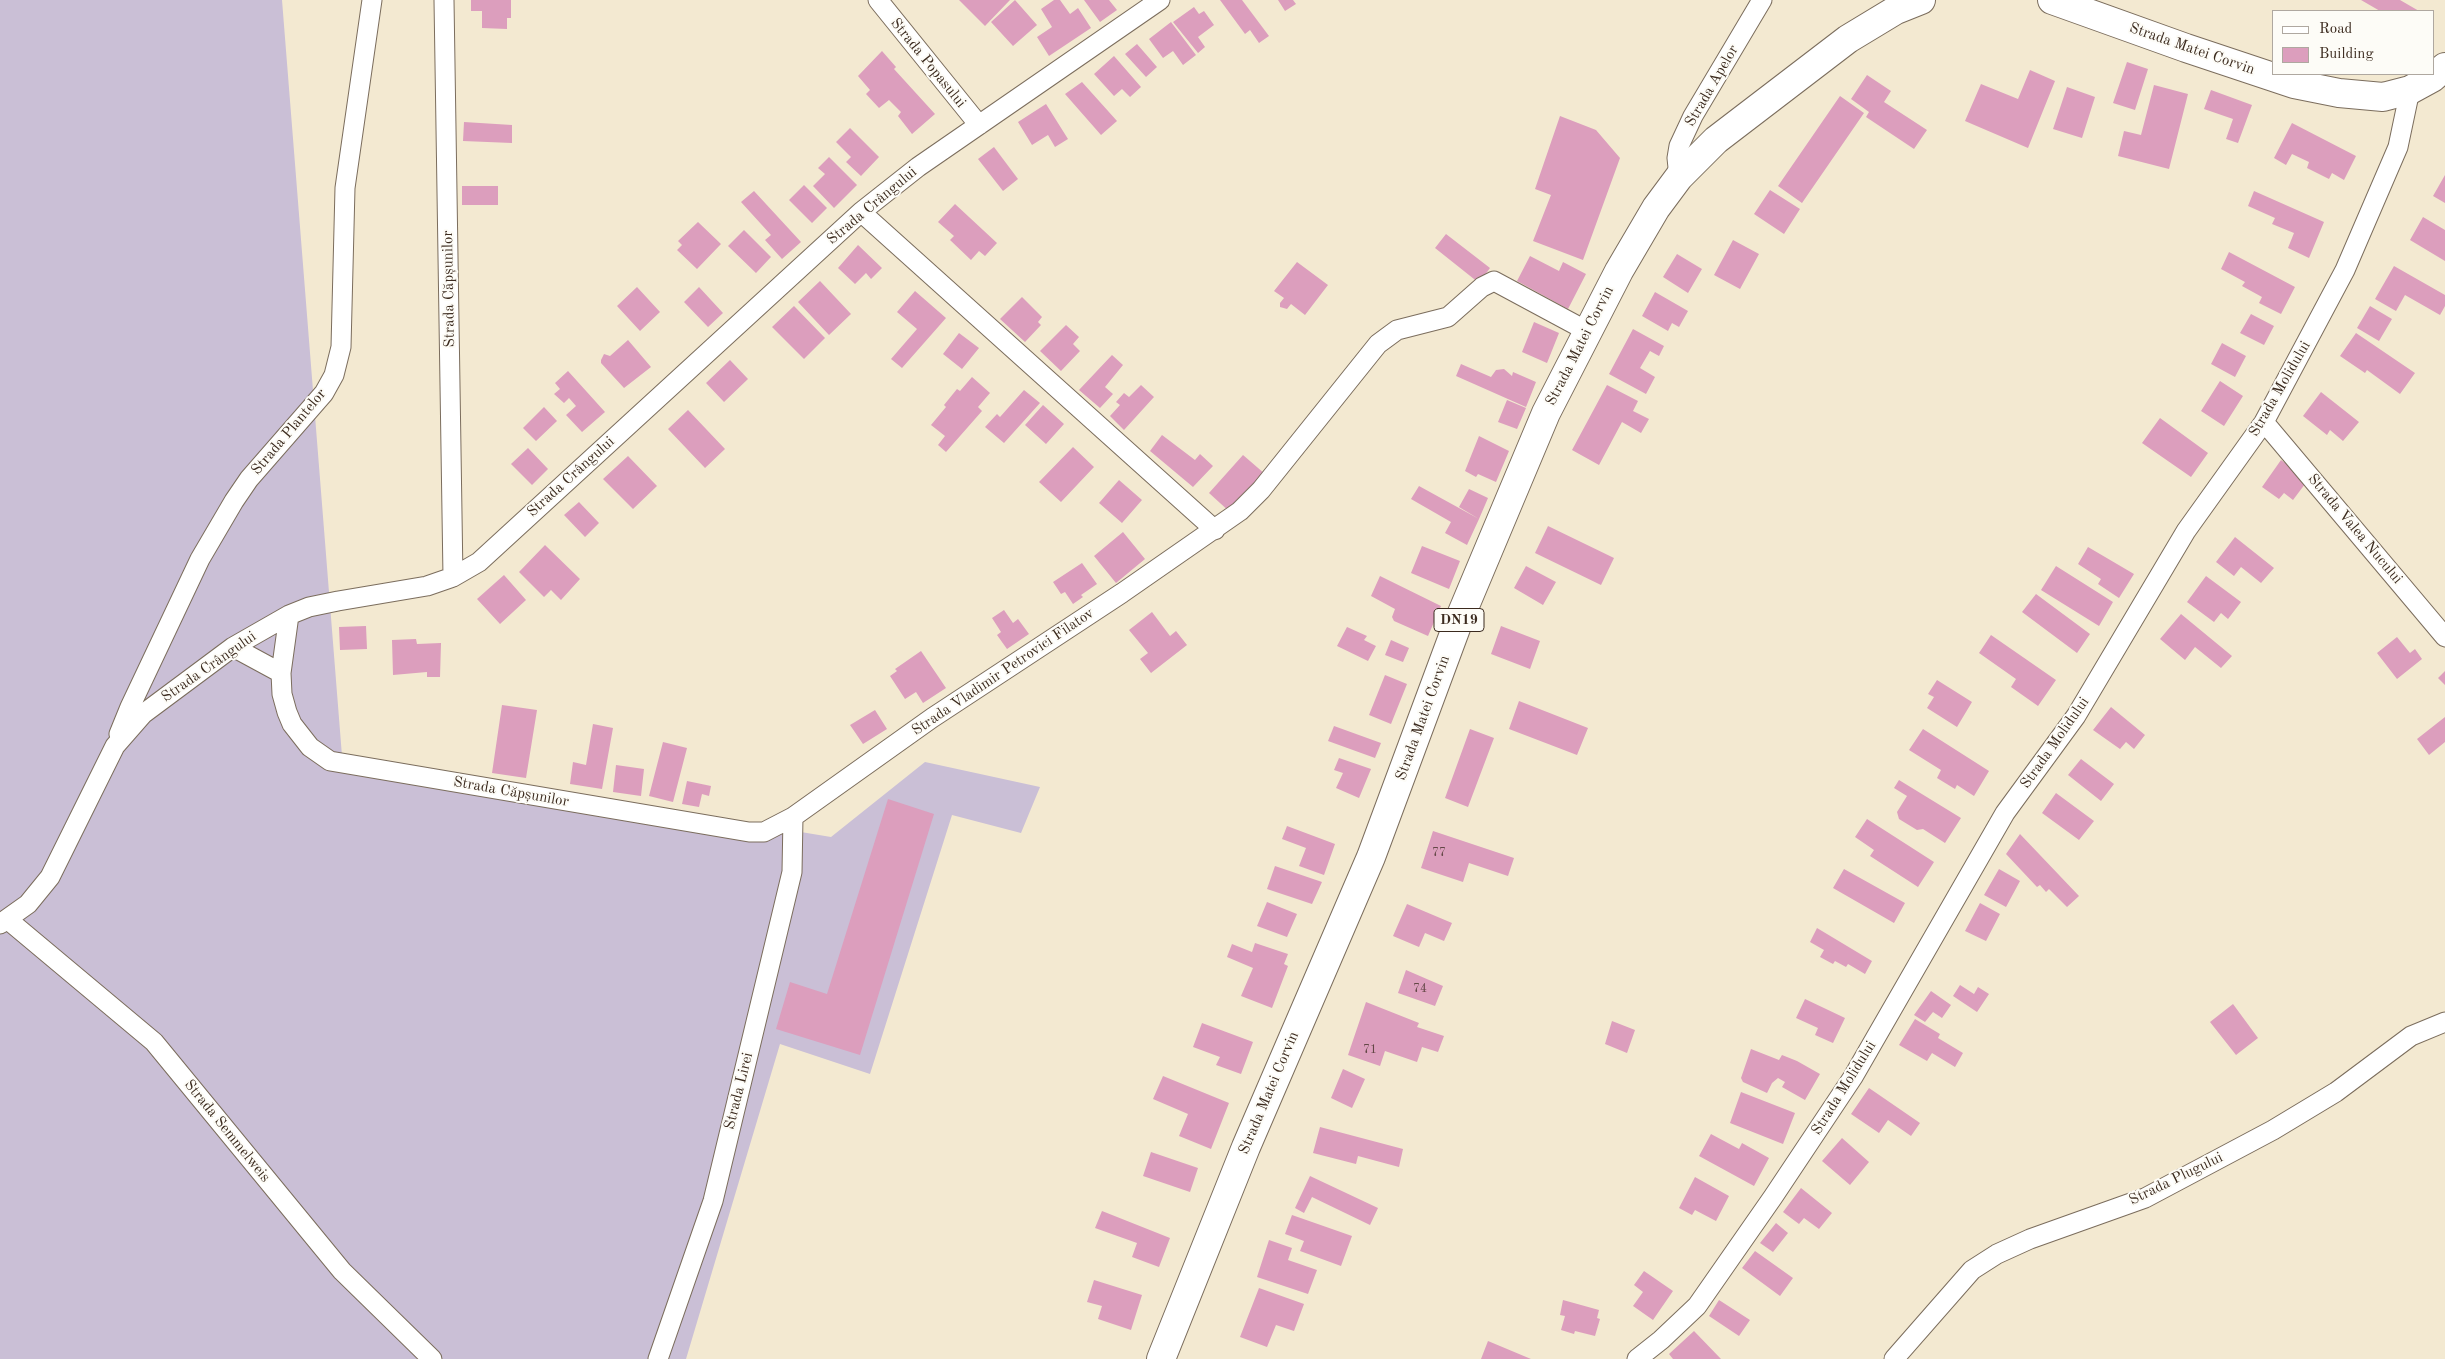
<!DOCTYPE html>
<html>
<head>
<meta charset="utf-8">
<style>
	body { margin:0 }
	#map { position:relative; width:2445px; height:1359px; overflow:hidden; background:#f3e9d1; font-family:"Old Standard TT",serif }
	canvas { display:block }
	.legend { position:absolute; left:2272px; top:10px; width:162px; height:65px; box-sizing:border-box; background:#fdfcf7; border:1px solid #afa8a0; margin:0; padding:6px 9px; list-style:none; font-size:15px; color:#3b2a1e }
	.legend li { display:flex; align-items:center; gap:10px; height:25px }
	.legend b { width:25px; border:1px solid #afa8a0 }
</style>
</head>
<body>
<div id="map">
<canvas width="2445" height="1359"></canvas>
<ul class="legend">
<li><b style="height:6px;background:#fff"></b>Road</li>
<li><b style="height:14px;background:#dc9ebd"></b>Building</li>
</ul>
</div>
<script>
const ctx = document.querySelector('canvas').getContext('2d');
ctx.lineJoin = 'round';
function paint(path, color) { ctx.fillStyle = color; ctx.fill(path, 'evenodd'); }
const poly = rows => new Path2D(rows.map(r => 'M' + r).join(''));
function strokePath(path, color, width, dash) { ctx.strokeStyle = color; ctx.lineWidth = width; ctx.lineCap = dash ? 'butt' : 'round'; ctx.setLineDash(dash || []); ctx.stroke(path); }
function label(font, color, halo, rows, align = 'center') {
  ctx.font = font + ' "Old Standard TT",serif'; ctx.lineWidth = 4; ctx.setLineDash([]); ctx.textBaseline = 'middle'; ctx.strokeStyle = halo; ctx.fillStyle = color; for (const [text, x, y, turn = 0] of rows) {
    ctx.save(); ctx.translate(x, y); ctx.rotate((+turn || 0) * Math.PI / 180); ctx.textAlign = isNaN(turn) ? turn : align; if (halo) ctx.strokeText(text, 0, 0); ctx.fillText(text, 0, 0); ctx.restore();
  }
}
const industrial = poly([
	[0,0,282,0,342,756,831,837,925,762,1040,787,1021,833,952,815,870,1074,780,1044,686,1359,0,1359]
]);
const building = poly([
	[471,0,511,0,511,18,507,18,507,29,482,28,482,11,471,11],
	[959,0,1010,0,985,26],
	[1015,0,1037,25,1013,46,991,22],
	[1054,0,1060,0,1070,14,1078,8,1091,28,1049,56,1037,37,1052,27,1041,9],
	[1084,0,1109,0,1117,10,1100,22],
	[1220,0,1242,0,1269,36,1259,43,1250,30,1245,34],
	[1278,0,1293,0,1296,4,1285,11],
	[2361,0,2400,0,2419,11,2380,11],
	[1194,7,1199,14,1204,11,1214,25,1198,37,1205,47,1198,53,1173,22],
	[1171,22,1196,55,1183,65,1173,51,1163,58,1149,39],
	[1137,44,1157,67,1146,77,1125,54],
	[882,51,896,67,894,69,935,114,912,134,898,116,901,112,889,100,879,108,866,94,870,90,858,76],
	[1114,56,1141,87,1130,97,1122,89,1114,96,1094,74],
	[2127,62,2148,69,2135,110,2113,103],
	[2030,70,2055,81,2028,148,1965,121,1981,84,2018,99],
	[1867,75,1891,91,1884,102,1927,130,1914,149,1866,117,1869,112,1851,99],
	[1082,82,1117,121,1101,135,1065,94],
	[2154,85,2188,94,2169,169,2118,156,2124,131,2141,135],
	[2067,87,2095,97,2082,138,2053,129],
	[2211,90,2252,105,2238,143,2226,139,2233,119,2204,109],
	[1840,96,1864,113,1802,203,1778,186],
	[1046,104,1068,139,1055,147,1048,135,1032,145,1018,122],
	[1560,116,1596,130,1620,158,1583,260,1533,241,1551,195,1535,189],
	[464,122,512,125,512,143,463,141],
	[2292,123,2356,156,2344,180,2332,173,2329,179,2307,168,2309,162,2292,154,2286,165,2274,158],
	[850,128,879,157,861,176,846,162,851,157,836,142],
	[994,147,1018,179,1003,191,978,159],
	[829,157,857,185,834,208,813,186,825,174,818,168],
	[2445,175,2445,203,2433,196],
	[804,185,827,208,812,223,789,200],
	[462,186,498,186,498,205,462,205],
	[1770,190,1800,209,1784,234,1754,214],
	[754,191,801,242,782,259,765,240,771,235,741,202],
	[2254,191,2324,222,2309,258,2288,248,2294,233,2272,224,2275,218,2248,206],
	[955,204,997,243,985,256,979,251,971,260,950,240,954,236,938,222],
	[2423,217,2445,230,2445,261,2410,240],
	[698,222,721,244,697,269,677,250,682,245,678,241],
	[744,230,771,257,756,273,728,246],
	[1446,234,1490,268,1479,283,1435,248],
	[1733,240,1759,254,1740,289,1714,275],
	[858,245,882,268,871,279,866,273,855,284,838,268],
	[2229,252,2295,287,2281,314,2259,303,2262,297,2242,286,2245,282,2221,269],
	[1677,254,1702,269,1688,293,1663,277],
	[1530,256,1559,271,1563,262,1586,274,1568,309,1517,281],
	[1297,262,1328,285,1305,315,1291,304,1287,309,1280,307,1280,303,1284,298,1274,291],
	[2394,266,2445,295,2445,306,2440,315,2405,295,2396,311,2375,299],
	[820,281,851,314,829,335,798,302],
	[637,287,660,312,640,331,617,306],
	[699,287,723,313,708,327,684,302],
	[915,291,946,318,902,368,891,359,917,329,897,312],
	[1655,292,1688,311,1679,327,1672,323,1668,331,1642,316],
	[1022,297,1042,317,1038,322,1041,325,1025,342,1000,319],
	[794,306,825,338,804,359,772,327],
	[2370,306,2392,319,2379,341,2357,328],
	[2251,314,2274,326,2264,345,2240,333],
	[1534,322,1559,333,1547,363,1522,352],
	[1066,325,1079,337,1073,344,1080,351,1061,371,1040,351],
	[1633,329,1664,346,1659,356,1650,351,1640,368,1655,377,1646,394,1609,374],
	[959,333,979,348,962,369,943,354],
	[2356,333,2415,373,2400,394,2367,370,2365,373,2340,356],
	[628,340,651,367,624,388,601,363,601,360,604,354,610,356],
	[2222,343,2246,356,2235,377,2211,364],
	[1112,355,1123,365,1105,387,1113,394,1100,408,1079,390],
	[730,360,748,379,724,402,706,383],
	[1461,364,1491,377,1496,370,1504,369,1512,376,1513,372,1536,382,1526,407,1456,376],
	[568,371,605,412,582,432,566,415,576,406,569,398,564,403,554,394,560,389,555,383],
	[972,377,990,393,978,407,982,411,946,452,938,445,945,436,931,425,946,407,944,405,957,389,960,391],
	[2220,381,2243,396,2224,426,2201,411],
	[1141,385,1154,397,1124,430,1110,416,1120,405,1116,402,1124,393,1129,397],
	[1607,385,1638,401,1633,411,1649,419,1641,433,1622,422,1599,465,1572,450],
	[1024,390,1040,403,1004,443,985,427,997,414,1000,417],
	[2321,392,2359,422,2343,441,2330,430,2327,435,2303,416],
	[1507,400,1526,408,1517,429,1498,422],
	[1043,405,1064,424,1046,444,1025,425],
	[544,407,557,421,536,441,523,428],
	[688,410,725,449,705,468,668,429],
	[2160,418,2208,453,2191,477,2142,443],
	[1162,435,1195,460,1200,454,1213,466,1193,487,1150,451],
	[1479,436,1509,451,1496,482,1478,474,1476,477,1465,471],
	[1073,447,1094,467,1061,502,1039,482],
	[528,448,548,469,532,485,511,464],
	[1243,455,1265,474,1231,513,1209,493],
	[628,456,657,486,633,509,603,479],
	[2281,460,2308,480,2293,500,2284,493,2279,499,2262,487],
	[1119,480,1142,500,1122,523,1099,503],
	[1419,486,1479,519,1467,545,1445,533,1451,522,1411,499],
	[1469,489,1488,498,1479,519,1459,507],
	[579,502,599,523,585,537,564,515],
	[1548,526,1614,558,1601,585,1535,553],
	[1123,532,1145,559,1116,583,1094,556],
	[2235,537,2274,568,2261,583,2241,567,2234,576,2216,562],
	[545,545,580,579,561,600,551,590,544,597,519,572],
	[1422,546,1460,561,1449,589,1411,573],
	[2088,547,2134,574,2119,598,2098,584,2101,579,2078,564],
	[1082,563,1097,584,1081,595,1083,597,1073,604,1065,592,1061,594,1053,582],
	[1526,566,1556,582,1543,605,1514,588],
	[2056,566,2113,602,2099,626,2041,590],
	[504,575,526,600,500,624,477,599],
	[1380,576,1441,606,1428,636,1394,621,1392,617,1395,609,1371,596],
	[2206,576,2241,602,2228,619,2221,613,2214,622,2187,602],
	[2036,594,2090,634,2077,653,2022,612],
	[1004,610,1013,623,1018,619,1029,634,1007,649,997,635,1001,632,992,618],
	[1152,612,1170,636,1176,631,1187,645,1151,673,1140,659,1148,653,1129,630],
	[2181,614,2232,656,2221,668,2195,647,2185,660,2160,639],
	[366,626,367,649,340,650,339,627],
	[1501,626,1540,641,1530,669,1491,654],
	[1347,627,1367,636,1364,640,1376,646,1368,661,1337,646],
	[1991,635,2056,680,2038,706,2011,687,2016,679,1979,653],
	[2397,637,2410,653,2415,649,2422,659,2397,679,2377,653],
	[416,639,417,644,441,643,440,677,427,677,427,672,393,675,392,640],
	[1391,640,1409,648,1403,662,1385,655],
	[921,651,946,688,923,703,916,692,905,699,890,676,897,671,895,669],
	[2445,671,2445,685,2438,678],
	[1385,675,1407,684,1391,724,1369,715],
	[1937,680,1972,702,1957,727,1927,708,1934,697,1928,694],
	[1519,701,1588,728,1577,755,1509,729],
	[502,705,537,710,526,778,492,773],
	[2111,707,2145,735,2134,749,2126,742,2120,749,2093,730],
	[875,710,887,729,863,744,850,725],
	[2445,717,2445,742,2429,755,2417,739],
	[593,724,613,728,602,789,570,784,573,762,586,765],
	[1334,726,1381,743,1375,758,1328,741],
	[1470,729,1494,738,1468,807,1445,798],
	[1923,729,1989,771,1974,796,1957,785,1955,789,1937,778,1941,770,1909,750],
	[663,742,687,748,673,802,649,796],
	[1339,758,1371,769,1359,798,1336,788,1343,773,1334,770],
	[2081,759,2114,784,2101,801,2068,775],
	[616,765,644,769,641,796,613,792],
	[1899,780,1961,818,1945,843,1923,829,1917,830,1899,819,1897,812,1907,796,1894,788],
	[687,781,711,786,709,796,702,794,699,807,682,804],
	[2056,793,2094,821,2079,840,2042,813],
	[888,799,934,814,860,1055,776,1029,790,982,827,994],
	[1867,819,1934,862,1918,887,1870,856,1874,850,1855,837],
	[1287,826,1335,844,1324,875,1299,866,1306,848,1282,839],
	[1433,831,1514,858,1508,876,1469,863,1463,882,1421,868],
	[2020,834,2079,896,2067,907,2049,889,2046,892,2040,885,2037,887,2006,854],
	[1275,866,1322,882,1312,904,1267,889],
	[1844,869,1905,903,1894,923,1833,888],
	[1999,869,2020,881,2006,907,1984,895],
	[1267,902,1297,914,1287,937,1257,926],
	[1980,903,2000,914,1986,941,1965,931],
	[1407,904,1452,923,1444,941,1425,933,1419,947,1393,936],
	[1817,928,1872,961,1865,974,1848,964,1846,967,1835,961,1833,964,1820,957,1824,950,1810,942],
	[1255,943,1288,954,1284,964,1288,966,1272,1008,1241,996,1253,968,1227,957,1232,944,1252,952],
	[1406,970,1443,986,1435,1006,1398,993],
	[1960,985,1974,994,1978,987,1989,994,1977,1012,1953,996],
	[1931,991,1951,1005,1942,1018,1933,1012,1925,1022,1914,1015],
	[1805,999,1845,1018,1833,1043,1815,1035,1818,1028,1796,1018],
	[1366,1002,1419,1023,1417,1027,1444,1036,1438,1052,1422,1047,1417,1062,1385,1051,1380,1066,1348,1055],
	[2233,1004,2258,1038,2236,1055,2210,1022],
	[1915,1019,1940,1034,1938,1038,1963,1053,1955,1067,1932,1053,1927,1061,1899,1045],
	[1612,1021,1635,1030,1627,1053,1605,1044],
	[1202,1023,1253,1042,1241,1074,1216,1065,1220,1057,1193,1047],
	[1751,1049,1779,1060,1782,1055,1797,1061,1820,1074,1805,1100,1782,1087,1785,1082,1778,1078,1772,1083,1767,1093,1743,1082,1741,1078],
	[1343,1069,1365,1079,1352,1108,1331,1098],
	[1163,1076,1229,1103,1211,1149,1179,1136,1188,1114,1153,1099],
	[1869,1088,1920,1123,1911,1136,1888,1120,1879,1133,1851,1114],
	[1741,1092,1795,1113,1783,1144,1730,1123],
	[1320,1127,1403,1149,1399,1167,1358,1156,1356,1164,1313,1153],
	[1711,1134,1739,1149,1742,1143,1769,1158,1754,1186,1699,1156],
	[1842,1138,1869,1162,1850,1185,1822,1161],
	[1151,1152,1198,1168,1190,1192,1143,1176],
	[1310,1176,1378,1208,1370,1225,1312,1197,1304,1213,1295,1208],
	[1695,1177,1729,1196,1716,1221,1695,1210,1692,1215,1679,1208],
	[1801,1188,1832,1213,1819,1229,1804,1218,1799,1224,1783,1212],
	[1102,1211,1170,1238,1159,1267,1132,1257,1137,1243,1095,1228],
	[1292,1215,1352,1236,1341,1266,1300,1251,1304,1241,1285,1234],
	[1776,1223,1788,1233,1773,1252,1760,1243],
	[1269,1240,1292,1248,1288,1260,1317,1270,1308,1294,1257,1277],
	[1755,1251,1793,1278,1780,1296,1742,1268],
	[1644,1271,1673,1291,1653,1320,1633,1306,1643,1292,1634,1285],
	[1094,1280,1142,1295,1131,1330,1098,1319,1102,1306,1087,1302],
	[1259,1288,1304,1304,1294,1331,1276,1325,1267,1347,1240,1337],
	[1563,1300,1599,1310,1597,1318,1600,1319,1595,1336,1575,1331,1574,1334,1561,1330,1565,1316,1560,1315],
	[1719,1300,1750,1320,1739,1336,1709,1316],
	[1694,1331,1721,1359,1673,1359,1669,1354],
	[1488,1341,1531,1359,1481,1359]
]);
const street = poly([
	[444,0,453,577],
	[878,0,979,125],
	[1679,177,1677,158,1679,146,1693,116,1762,0],
	[861,212,1215,530],
	[2264,422,2445,637],
	[289,615,281,673,282,694,287,712,292,724,310,747,330,761,749,832,764,832,793,817,932,718,1122,593,1240,511,1261,490,1378,344,1397,330,1448,317,1482,287,1494,281,1587,331],
	[233,647,281,673],
	[119,734,130,707,200,559,234,501,249,479,324,393,334,375,341,347,345,188,372,0],
	[7,919,154,1042,342,1271,432,1359],
	[0,924,28,904,50,877,115,746,143,714,233,647,289,615,309,607,338,601,427,586,453,577,479,562,861,212,918,167,1160,0],
	[658,1359,713,1201,792,872,793,817],
	[1637,1359,1661,1340,1697,1306,1773,1197,1853,1077,2005,813,2076,716,2186,531,2264,422,2345,270,2398,147,2410,90],
	[1894,1359,1972,1270,1997,1254,2030,1239,2145,1198,2273,1130,2336,1092,2411,1036,2445,1022]
]);
const primary = poly([
	[2052,0,2186,48,2294,84,2339,93,2383,97,2410,90,2432,78,2445,67],
	[1161,1359,1246,1147,1371,857,1459,620,1546,413,1619,271,1656,208,1679,177,1716,140,1848,39,1896,10,1921,0]
]);
const numberNames = [
	["77",1439,853],
	["74",1420,989],
	["71",1370,1050]
];
const shields = [
	[1459,620,50]
];
const shieldNames = [
	["DN19",1459,620]
];
const streetNames = [
	["Strada Matei Corvin",2192,49,19],
	["Strada Popasului",928,63,51],
	["Strada Apelor",1712,86,-60],
	["Strada Crângului",872,206,-40],
	["Strada Căpșunilor",449,289,-91],
	["Strada Matei Corvin",1580,346,-63],
	["Strada Molidului",2280,389,-60],
	["Strada Plantelor",289,432,-50],
	["Strada Crângului",571,477,-42],
	["Strada Valea Nucului",2355,529,50],
	["Strada Crângului",209,667,-35],
	["Strada Vladimir Petrovici Filatov",1003,672,-34],
	["Strada Matei Corvin",1423,718,-70],
	["Strada Molidului",2055,743,-55],
	["Strada Căpșunilor",511,792,10],
	["Strada Molidului",1844,1088,-58],
	["Strada Lirei",739,1091,-76],
	["Strada Matei Corvin",1269,1093,-67],
	["Strada Semmelweis",227,1131,51],
	["Strada Plugului",2176,1179,-26]
];
paint(industrial, '#cabfd6');
paint(building, '#dc9ebd');
strokePath(street, '#7b6d5d', 21);
strokePath(primary, '#7b6d5d', 30);
strokePath(street, '#fff', 19);
strokePath(primary, '#fff', 28);
label('12px', '#634746', null, numberNames);
for (const [x, y, w] of shields) { const box = new Path2D(); box.roundRect(x - w / 2, y - 11.5, w, 23, 4); ctx.fillStyle = '#fdfcf7'; ctx.fill(box); strokePath(box, '#3b2a1e', 1); }
label('bold 14px', '#3b2a1e', null, shieldNames);
label('15px', '#3b2a1e', '#fdfcf7', streetNames);
</script>
</body>
</html>
